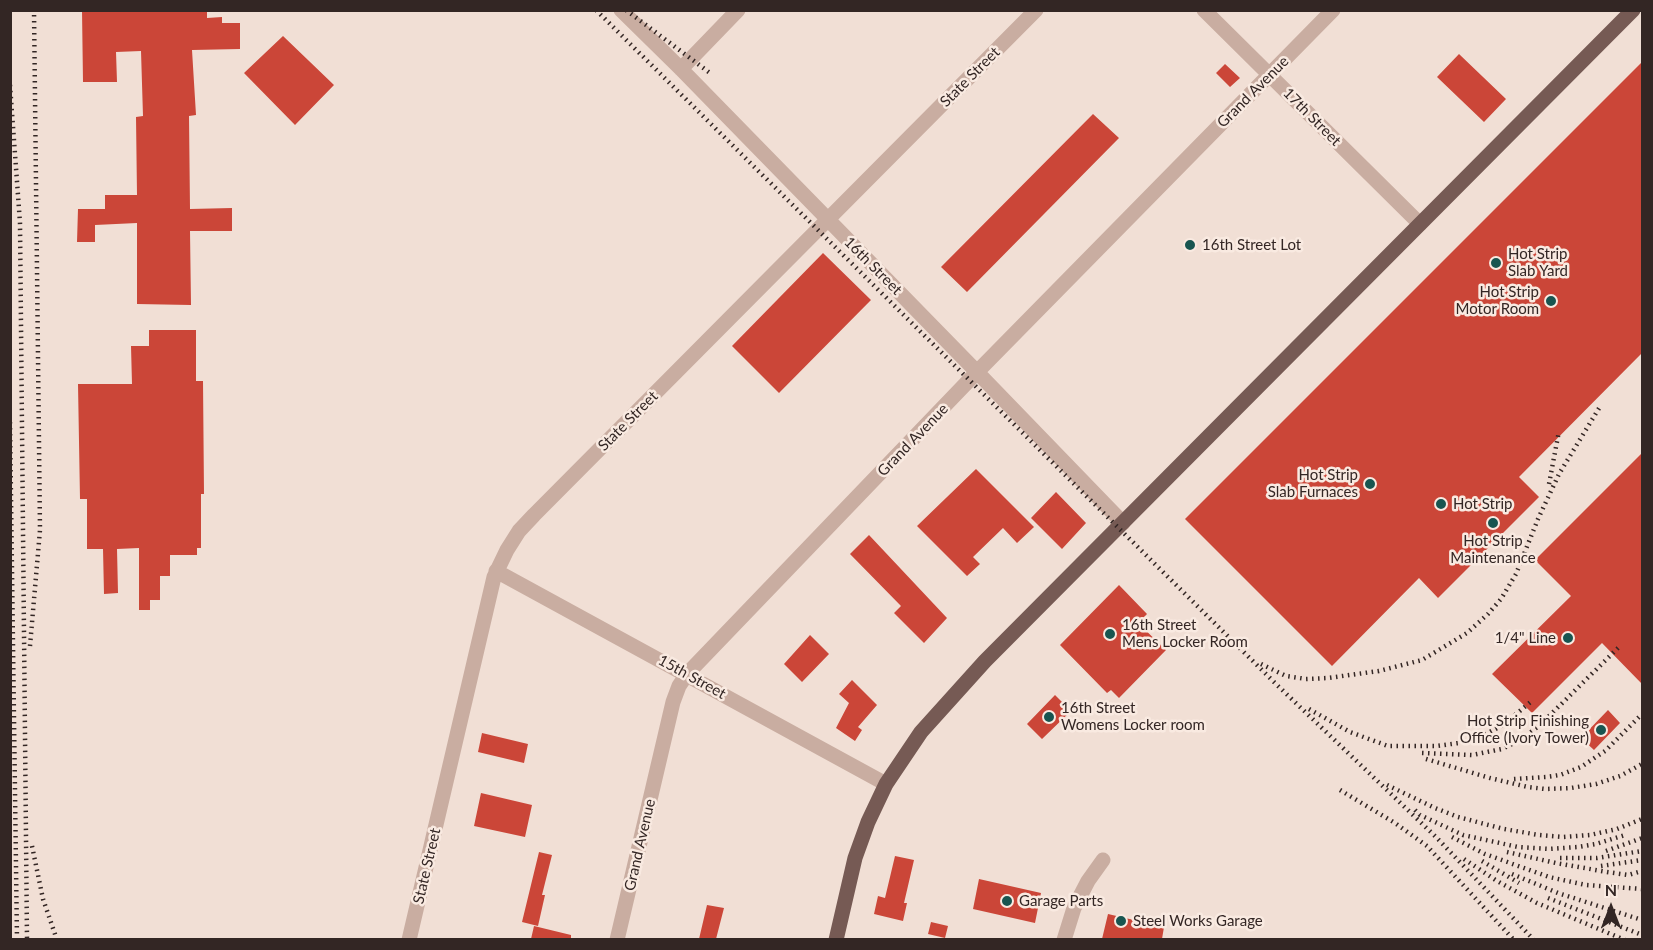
<!DOCTYPE html>
<html>
<head>
<meta charset="utf-8">
<style>
	body { margin:0 }
	#map { position:relative; width:1653px; height:950px; overflow:hidden; background:#f1dfd5; font-family:Lato,sans-serif }
	canvas { display:block }
	.frame { position:absolute; inset:0; border:12px solid #332624; pointer-events:none }
	.north { position:absolute; left:1581px; top:878px; width:60px; height:60px; -webkit-text-stroke:4px #f9eae1; paint-order:stroke; rotate:0deg; font-size:16px; font-weight:700; line-height:24px; text-align:center; color:#332624 }
	.north::after { content:''; display:block; margin:auto; width:21px; height:27px; background:#332624; clip-path:polygon(50% 0,100% 100%,50% 72%,0 100%) }
</style>
</head>
<body>
<div id="map">
<canvas width="1653" height="950"></canvas>
<div class="frame"></div>
<div class="north">N</div>
</div>
<script>
const ctx = document.querySelector('canvas').getContext('2d');
ctx.lineJoin = 'round';
function paint(path, color) { ctx.fillStyle = color; ctx.fill(path, 'evenodd'); }
const poly = rows => new Path2D(rows.map(r => 'M' + r).join(''));
function strokePath(path, color, width, dash) { ctx.strokeStyle = color; ctx.lineWidth = width; ctx.lineCap = dash ? 'butt' : 'round'; ctx.setLineDash(dash || []); ctx.stroke(path); }
function label(font, color, halo, rows, align = 'center') {
  ctx.font = font + ' Lato,sans-serif'; ctx.lineWidth = 5; ctx.setLineDash([]); ctx.textBaseline = 'middle'; ctx.strokeStyle = halo; ctx.fillStyle = color; for (const [text, x, y, turn = 0] of rows) {
    ctx.save(); ctx.translate(x, y); ctx.rotate((+turn || 0) * Math.PI / 180); ctx.textAlign = isNaN(turn) ? turn : align; if (halo) ctx.strokeText(text, 0, 0); ctx.fillText(text, 0, 0); ctx.restore();
  }
}
const building = poly([
	[82,10,207,10,207,18,222,17,222,23,240,23,240,49,192,50,196,115,189,116,190,209,232,208,232,231,190,231,191,305,137,304,137,223,95,225,95,242,77,242,78,209,105,209,105,195,137,195,136,117,143,116,141,51,116,52,117,82,83,82],
	[283,36,334,85,295,125,244,73],
	[1459,54,1506,99,1484,122,1437,77],
	[1642,62,1642,353,1519,477,1539,497,1438,598,1419,578,1332,666,1185,519],
	[1225,64,1240,78,1230,87,1216,73],
	[1093,114,1119,138,967,292,941,267],
	[823,253,871,300,779,393,732,346],
	[149,330,196,330,196,381,203,381,204,494,201,494,201,548,197,548,197,555,170,555,170,576,160,576,160,600,150,600,150,610,139,610,139,548,117,549,118,593,104,594,103,549,87,549,87,499,80,499,78,384,132,384,131,346,149,346],
	[1642,453,1642,684,1602,643,1532,713,1492,674,1571,596,1535,560],
	[976,469,1034,527,1017,543,1003,528,973,557,980,564,967,576,917,526],
	[1056,492,1086,523,1062,549,1031,518],
	[869,535,947,618,924,643,894,613,901,606,850,554],
	[1119,585,1147,614,1138,623,1166,650,1119,698,1111,690,1107,693,1060,645],
	[810,635,829,654,802,682,784,664],
	[852,680,877,705,858,727,862,730,855,741,836,728,849,703,839,694],
	[1055,695,1071,711,1042,739,1027,724],
	[1608,710,1620,723,1594,750,1581,738],
	[482,733,528,744,524,763,478,752],
	[481,793,532,805,525,837,474,826],
	[539,852,552,855,542,895,545,895,538,926,522,922],
	[895,856,914,860,904,903,907,903,903,921,874,914,878,896,885,898],
	[979,879,1041,893,1035,923,973,909],
	[707,905,724,908,716,939,699,939],
	[1108,914,1164,927,1162,939,1102,939],
	[931,922,948,926,945,938,928,934],
	[534,926,571,935,571,939,531,939]
]);
const minor = poly([
	[621,10,681,69,977,372,1123,523],
	[1204,10,1420,224],
	[681,69,738,10],
	[496,571,886,784],
	[409,940,494,577,507,550,519,531,534,515,1036,10],
	[617,940,673,702,679,686,687,674,977,372,1333,10],
	[1064,940,1074,908,1088,881,1103,860]
]);
const major = poly([
	[836,940,855,858,868,822,886,784,921,732,985,661,1633,10]
]);
const rail = poly([
	[596,10,1276,684,1436,837,1534,940],
	[626,10,710,73],
	[10,85,20,223,27,940],
	[10,422,17,940],
	[1549,484,1559,431],
	[30,646,40,530,34,10],
	[1261,664,1286,676,1306,679,1328,678,1379,671,1422,660,1467,633,1488,614,1501,599,1516,574,1538,519,1559,474,1601,405],
	[1309,709,1350,732,1388,746,1436,746,1459,743,1482,736,1503,725,1533,700],
	[1422,753,1472,755,1502,749,1522,739,1540,725,1619,647],
	[1426,759,1490,778,1528,787,1545,789,1571,788,1596,784,1620,776,1642,764],
	[1514,779,1546,777,1560,775,1581,767,1605,751,1642,714],
	[1387,785,1435,808,1458,817,1504,829,1539,835,1563,837,1590,835,1617,829,1642,819],
	[1340,790,1395,823,1427,846,1514,940],
	[1415,810,1420,815,1463,835,1518,847,1549,849,1578,847,1596,844,1625,835],
	[1452,837,1485,854,1549,877,1586,885,1642,889],
	[32,846,43,899,57,940],
	[1606,851,1642,838],
	[1507,852,1556,863,1607,872,1628,875,1642,871],
	[1560,858,1597,858,1642,851],
	[1464,859,1497,881,1537,903,1625,940],
	[1482,861,1519,883],
	[1601,866,1642,860],
	[1512,874,1558,893,1642,920],
	[1548,898,1642,935]
]);
const markers = [
	[1190,245,6,"#185550"],
	[1496,263,6,"#185550"],
	[1551,301,6,"#185550"],
	[1370,484,6,"#185550"],
	[1441,504,6,"#185550"],
	[1493,523,6,"#185550"],
	[1110,634,6,"#185550"],
	[1568,638,6,"#185550"],
	[1049,717,6,"#185550"],
	[1601,730,6,"#185550"],
	[1007,901,6,"#185550"],
	[1121,921,6,"#185550"]
];
const streetNames = [
	["State Street",970,77,-45],
	["Grand Avenue",1253,92,-45],
	["17th Street",1312,117,45],
	["16th Street",873,266,45],
	["State Street",628,421,-45],
	["Grand Avenue",913,440,-46],
	["15th Street",692,677,29],
	["Grand Avenue",640,845,-77],
	["State Street",427,866,-77]
];
const poiNames = [
	["16th Street Lot",1202,245],
	["Hot Strip",1508,254],
	["Slab Yard",1508,271],
	["Hot Strip",1539,292,"right"],
	["Motor Room",1539,309,"right"],
	["Hot Strip",1358,475,"right"],
	["Slab Furnaces",1358,492,"right"],
	["Hot Strip",1453,504],
	["Hot Strip",1493,541,"center"],
	["Maintenance",1493,558,"center"],
	["16th Street",1122,625],
	["Mens Locker Room",1122,642],
	["1/4\" Line",1556,638,"right"],
	["16th Street",1061,708],
	["Womens Locker room",1061,725],
	["Hot Strip Finishing",1589,721,"right"],
	["Office (Ivory Tower)",1589,738,"right"],
	["Garage Parts",1019,901],
	["Steel Works Garage",1133,921]
];
paint(building, '#cb4638');
strokePath(minor, '#c9ada1', 15);
strokePath(major, '#765a54', 15);
strokePath(rail, '#332624', 4.5, [1.5, 4.5]);
for (const [x, y, r, color] of markers) { const dot = new Path2D(); dot.arc(x, y, r, 0, 2 * Math.PI); ctx.fillStyle = color; ctx.fill(dot); strokePath(dot, '#f9eae1', 2); }
label('15px', '#332624', '#f9eae1', streetNames);
label('15px', '#332624', '#f9eae1', poiNames, 'left');
</script>
</body>
</html>
